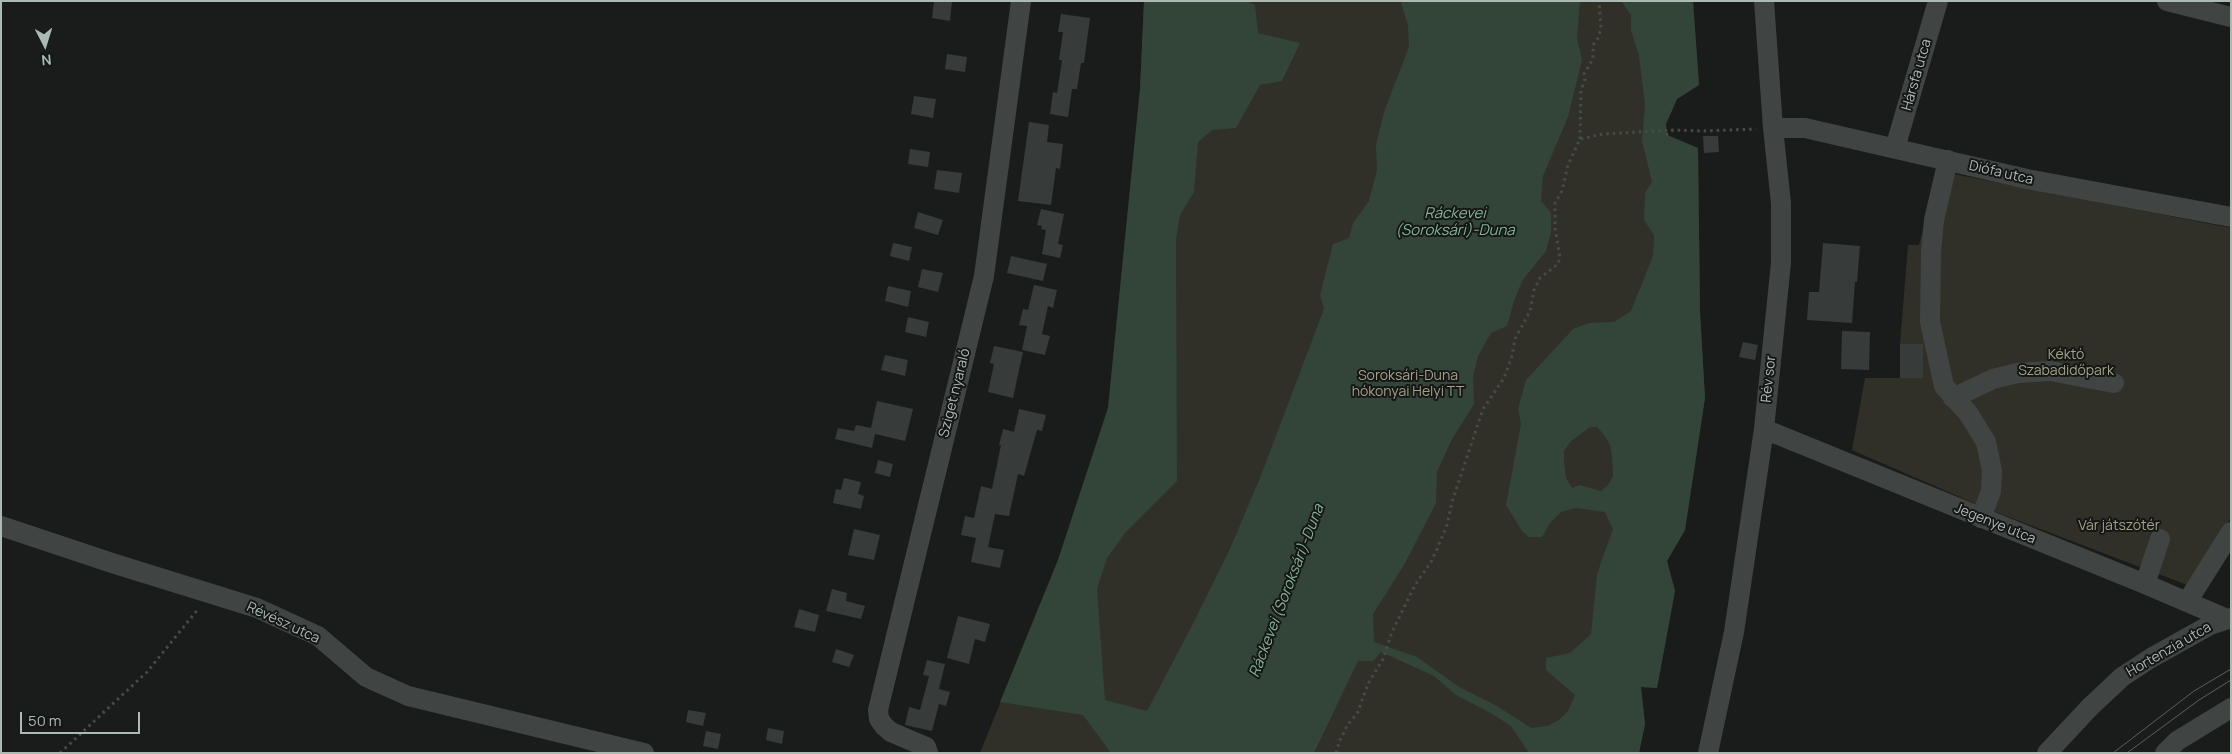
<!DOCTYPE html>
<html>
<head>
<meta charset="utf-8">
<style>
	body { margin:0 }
	#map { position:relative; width:2232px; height:754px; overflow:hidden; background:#1a1c1b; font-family:Manrope,sans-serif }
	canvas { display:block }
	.frame { position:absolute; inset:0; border:2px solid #adbab4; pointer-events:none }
	.north { position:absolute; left:20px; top:20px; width:50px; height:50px; -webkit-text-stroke:4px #151716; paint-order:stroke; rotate:175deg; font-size:14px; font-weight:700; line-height:20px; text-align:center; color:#adbab4 }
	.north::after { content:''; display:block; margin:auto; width:18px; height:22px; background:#adbab4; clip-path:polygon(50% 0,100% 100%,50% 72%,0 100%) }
	.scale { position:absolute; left:20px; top:712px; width:120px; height:22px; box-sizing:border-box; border:2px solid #adbab4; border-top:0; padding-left:6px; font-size:15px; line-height:18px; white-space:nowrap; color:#adbab4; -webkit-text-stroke:4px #151716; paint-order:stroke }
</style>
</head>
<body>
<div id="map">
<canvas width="2232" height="754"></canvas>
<div class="frame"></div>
<div class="north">N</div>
<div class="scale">50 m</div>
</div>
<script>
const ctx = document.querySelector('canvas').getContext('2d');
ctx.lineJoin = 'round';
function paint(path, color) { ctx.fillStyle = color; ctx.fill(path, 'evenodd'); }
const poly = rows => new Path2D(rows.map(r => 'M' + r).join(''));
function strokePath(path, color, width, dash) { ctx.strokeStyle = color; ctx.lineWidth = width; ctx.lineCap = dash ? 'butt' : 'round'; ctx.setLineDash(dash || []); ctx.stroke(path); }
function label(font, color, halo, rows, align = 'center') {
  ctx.font = font + ' Manrope,sans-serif'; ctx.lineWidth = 4; ctx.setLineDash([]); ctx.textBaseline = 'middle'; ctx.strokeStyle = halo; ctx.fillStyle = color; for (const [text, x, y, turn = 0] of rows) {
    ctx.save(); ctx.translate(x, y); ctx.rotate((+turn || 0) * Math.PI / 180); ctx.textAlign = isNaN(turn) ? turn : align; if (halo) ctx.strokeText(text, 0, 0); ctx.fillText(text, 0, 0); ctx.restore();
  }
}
const green = poly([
	[1144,1,1693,1,1699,85,1677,99,1666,124,1667,135,1698,148,1700,312,1705,398,1685,530,1667,561,1675,591,1657,688,1641,687,1645,724,1639,753,980,753,1058,560,1108,408,1140,89],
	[1938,171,2231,228,2231,517,2190,586,1985,508,1852,450,1865,378,1900,378,1900,344,1908,245,1919,245]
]);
const water = poly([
	[1144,1,1247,1,1255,5,1258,33,1300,43,1282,81,1260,85,1236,128,1212,130,1198,142,1194,192,1180,215,1176,240,1177,481,1125,533,1107,558,1097,589,1105,700,1147,711,1194,622,1229,551,1260,478,1324,309,1320,295,1333,244,1349,238,1353,223,1369,201,1377,170,1376,144,1385,109,1409,47,1408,25,1401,3,1402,1,1580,1,1577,38,1582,60,1568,117,1543,176,1541,201,1551,213,1551,232,1546,251,1522,281,1514,301,1507,326,1491,333,1478,356,1473,377,1474,404,1452,439,1437,472,1436,503,1404,565,1373,614,1374,642,1417,657,1459,687,1497,706,1531,728,1547,726,1559,720,1568,711,1575,695,1546,670,1546,658,1570,653,1591,634,1597,574,1613,529,1605,512,1576,508,1561,512,1550,523,1542,537,1529,537,1522,531,1506,505,1521,424,1518,409,1526,380,1573,329,1589,323,1614,322,1631,311,1653,256,1654,235,1644,220,1645,193,1652,182,1642,141,1645,105,1639,56,1631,30,1631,15,1621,1,1693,1,1699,85,1677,99,1666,124,1667,135,1698,148,1700,312,1705,398,1685,530,1667,561,1675,591,1657,688,1641,687,1645,724,1639,753,1529,753,1511,726,1489,712,1456,695,1434,676,1381,652,1373,661,1358,661,1314,753,1111,753,1083,715,1000,702,1058,560,1108,408,1140,89],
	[1590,427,1597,427,1604,435,1610,445,1612,455,1613,476,1608,485,1601,491,1579,485,1572,488,1566,478,1564,462,1564,451,1571,441]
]);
const building = poly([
	[934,1,952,1,950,21,932,18],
	[1061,14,1090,18,1084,63,1081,63,1077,89,1072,89,1068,117,1050,114,1053,92,1057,93,1062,60,1059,60,1063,32,1058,32],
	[947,54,967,57,965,72,945,69],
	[914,96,936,99,933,118,911,114],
	[1029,122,1049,125,1047,142,1063,144,1060,169,1056,168,1051,205,1018,201],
	[1703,136,1718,136,1719,152,1704,153],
	[910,149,930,152,928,167,908,164],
	[937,170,962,173,959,193,934,189],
	[1041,209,1064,214,1058,244,1063,245,1060,258,1042,254,1046,230,1041,229,1042,226,1037,225],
	[918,212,943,220,938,235,914,228],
	[893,243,912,247,909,261,890,256],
	[1823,243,1860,246,1857,282,1855,282,1852,323,1807,320,1809,292,1819,292],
	[1011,256,1047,264,1043,281,1007,273],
	[922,269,943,273,938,292,918,287],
	[1034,285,1057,290,1053,308,1048,306,1042,334,1050,336,1045,355,1022,350,1027,326,1019,325,1023,309,1028,310],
	[888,286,911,291,908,307,885,301],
	[908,317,929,322,926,337,905,332],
	[1842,331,1870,332,1869,370,1841,369],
	[1743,342,1758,345,1755,360,1739,357],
	[1900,344,1923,344,1923,378,1900,378],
	[994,346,1023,352,1013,398,988,392,994,364,990,363],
	[885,355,908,360,905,376,881,370],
	[877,401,913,409,905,441,875,434,872,448,835,439,838,428,854,431,856,425,871,428],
	[1019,409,1046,415,1042,431,1037,430,1024,476,1018,474,1009,516,995,514,988,547,1004,550,1000,568,971,562,976,538,961,535,965,516,974,518,981,486,992,489,1001,445,999,445,1003,429,1014,432],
	[878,460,893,464,890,477,875,473],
	[844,478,861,482,858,494,864,496,861,509,833,503,836,489,841,490],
	[854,529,880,535,874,560,848,555],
	[832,589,847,593,846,601,865,606,861,619,826,611],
	[799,609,819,615,815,632,794,627],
	[958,616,990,624,985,642,975,639,969,664,947,658],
	[836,649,854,655,849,667,832,662],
	[927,660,945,664,939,689,950,692,946,706,939,704,932,731,905,725,909,707,920,710,929,676,923,675],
	[688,710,706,713,703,726,686,722],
	[768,728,784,731,782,744,766,740],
	[706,731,721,734,718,749,703,746]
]);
const path = poly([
	[1666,135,1673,130],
	[1580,139,1581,90,1585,79,1584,74,1593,59,1593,45,1598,38,1601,28,1599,1],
	[60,753,147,672,199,608],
	[1336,753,1340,740,1348,724,1357,714,1368,684,1383,659,1392,632,1415,585,1431,562,1437,549,1447,525,1452,502,1483,409,1504,378,1512,356,1515,339,1530,311,1534,290,1540,278,1558,264,1560,258,1555,228,1555,203,1562,191,1568,165,1580,139,1603,134,1674,130,1702,131,1756,129]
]);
const minor = poly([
	[2167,1,2231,17],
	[1773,128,1805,128,2027,179,2231,217],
	[1895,148,1938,1],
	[1948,160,1934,220,1931,252,1930,322,1944,386,1968,413,1986,442,1992,471,1991,491,1981,518],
	[1953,398,1993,379,2017,373,2050,371,2114,383],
	[1764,429,2145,584,2227,619],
	[1,526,112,563,257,608,318,636,366,677,408,696,644,753],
	[2145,584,2160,539],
	[2187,602,2231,532],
	[928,753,926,747,891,732,884,726,879,719,878,710,984,276,1021,1],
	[1708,753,1734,632,1764,429,1781,263,1781,203,1773,128,1764,1],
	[2047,753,2090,707,2122,677,2151,658,2210,625,2231,618],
	[2165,753,2177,741,2231,708]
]);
const tram = poly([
	[2113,753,2194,691,2231,669],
	[2127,753,2199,700,2231,680]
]);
const streetNames = [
	["Hársfa utca",1917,75,-74],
	["Diófa utca",2001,173,13],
	["Rév sor",1769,379,-84],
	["Sziget nyaraló",955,393,-76],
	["Jegenye utca",1995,524,22],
	["Révész utca",283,623,25],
	["Hortenzia utca",2169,650,-30]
];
const parkNames = [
	["Kéktó",2066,355],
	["Szabadidőpark",2066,371],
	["Soroksári-Duna",1408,376],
	["hókonyai Helyi TT",1408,392],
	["Vár játszótér",2119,526]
];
const waterNames = [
	["Ráckevei",1455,214],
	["(Soroksári)-Duna",1455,231],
	["Ráckevei (Soroksári)-Duna",1287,591,-69]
];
paint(green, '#313028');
paint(water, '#334438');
paint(building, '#373b3a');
strokePath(path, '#454c48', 3, [2.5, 4]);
strokePath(minor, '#404544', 20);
strokePath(tram, '#585f5c', 1);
label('14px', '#adbab4', '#151716', streetNames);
label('14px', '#a4a185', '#151716', parkNames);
label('italic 15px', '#86b394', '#151716', waterNames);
</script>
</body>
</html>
